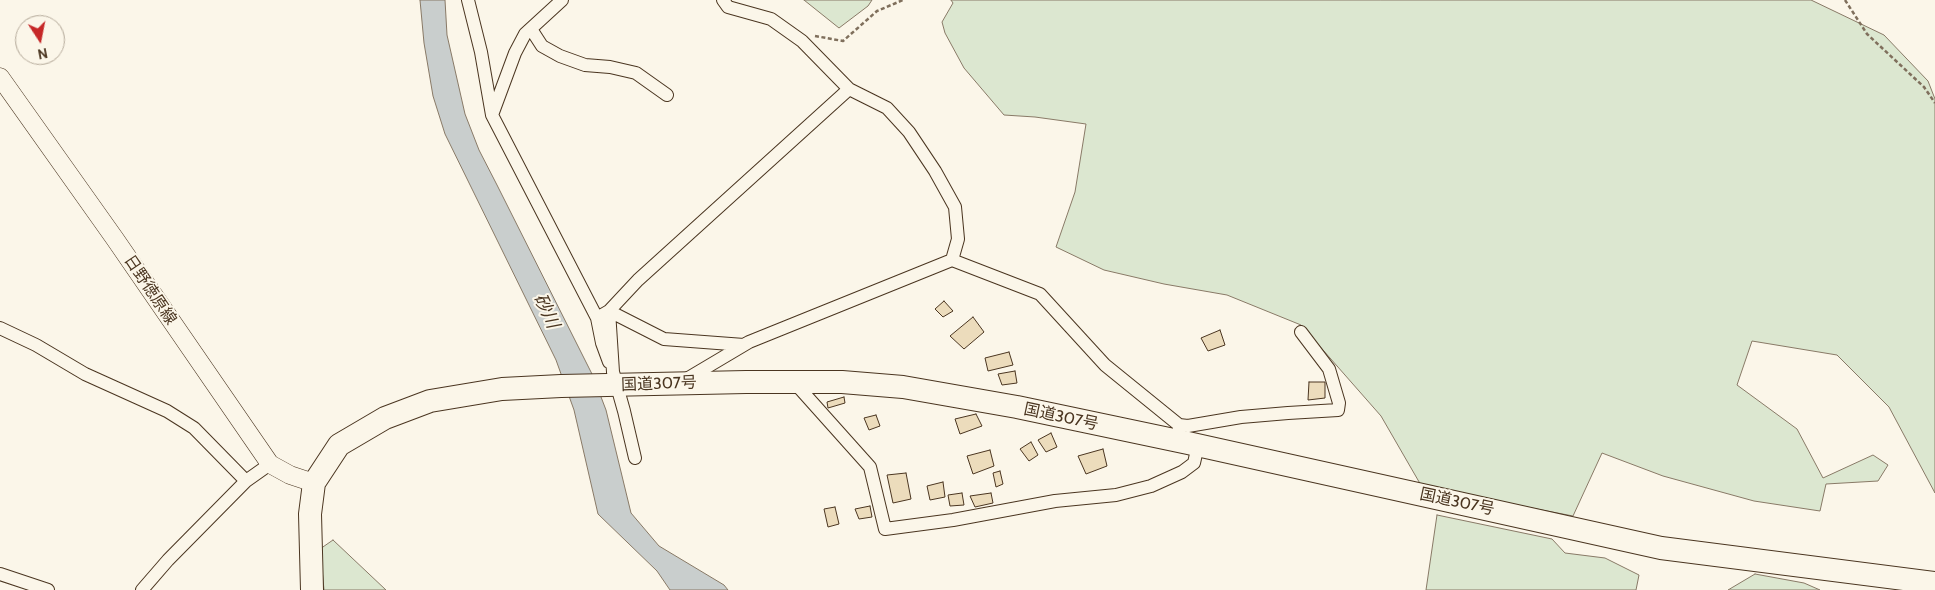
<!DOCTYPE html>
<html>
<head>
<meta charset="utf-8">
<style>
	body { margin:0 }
	#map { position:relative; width:1935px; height:590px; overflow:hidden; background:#fbf6e9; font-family:Cabin,sans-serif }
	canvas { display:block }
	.north { position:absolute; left:15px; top:15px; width:50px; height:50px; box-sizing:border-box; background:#fbf6e9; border:1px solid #b4a999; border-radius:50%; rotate:169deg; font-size:14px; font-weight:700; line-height:20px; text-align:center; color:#4a3520 }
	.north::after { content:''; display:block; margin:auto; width:18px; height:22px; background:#c62828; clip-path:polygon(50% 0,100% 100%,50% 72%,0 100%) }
</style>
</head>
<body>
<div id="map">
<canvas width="1935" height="590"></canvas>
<div class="north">N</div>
</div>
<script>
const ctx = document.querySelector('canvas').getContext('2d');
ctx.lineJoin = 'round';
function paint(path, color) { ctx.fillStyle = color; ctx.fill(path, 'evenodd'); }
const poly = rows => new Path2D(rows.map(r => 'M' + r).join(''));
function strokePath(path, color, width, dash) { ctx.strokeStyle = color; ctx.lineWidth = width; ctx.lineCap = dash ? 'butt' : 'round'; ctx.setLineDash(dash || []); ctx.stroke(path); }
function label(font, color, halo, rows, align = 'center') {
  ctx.font = font + ' Cabin,"Noto Sans JP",sans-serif'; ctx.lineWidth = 4; ctx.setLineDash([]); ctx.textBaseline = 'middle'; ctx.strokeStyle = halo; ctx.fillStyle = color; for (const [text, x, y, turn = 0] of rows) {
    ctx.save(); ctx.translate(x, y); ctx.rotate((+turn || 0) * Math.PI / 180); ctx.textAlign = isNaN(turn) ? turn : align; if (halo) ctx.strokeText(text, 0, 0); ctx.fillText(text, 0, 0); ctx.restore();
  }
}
const green = poly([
	[804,0,872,0,868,6,839,28,804,0],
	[951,0,1811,0,1884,35,1928,81,1935,99,1935,493,1889,407,1837,355,1752,341,1737,385,1797,429,1823,478,1873,455,1888,465,1878,481,1826,484,1820,511,1754,501,1663,476,1602,453,1573,516,1422,487,1381,416,1301,325,1227,295,1164,284,1104,270,1056,247,1075,192,1086,124,1035,117,1004,115,964,68,945,33,942,22,953,3,951,0],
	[1437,515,1552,539,1565,553,1605,558,1639,575,1636,590,1426,590,1437,515],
	[333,540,386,590,324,590,320,549,333,540],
	[1755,574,1804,583,1820,590,1728,590,1755,574]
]);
const water = poly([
	[420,0,445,0,447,35,465,114,479,150,497,185,593,376,606,410,631,513,659,546,724,585,728,590,670,590,657,571,598,514,574,410,556,360,445,134,433,96,424,43,420,0]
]);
const building = poly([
	[944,301,953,311,943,317,935,309,944,301],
	[973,317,984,332,964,349,950,336,973,317],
	[1220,330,1225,345,1208,351,1201,338,1220,330],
	[1009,352,1013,365,988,371,985,358,1009,352],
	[1015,371,1017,383,1002,385,998,374,1015,371],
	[1309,382,1325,382,1325,398,1308,400,1309,382],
	[844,397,845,403,828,408,827,402,844,397],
	[976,414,982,426,960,434,955,419,976,414],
	[876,415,880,426,869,430,864,418,876,415],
	[1051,433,1057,447,1046,452,1038,440,1051,433],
	[1031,442,1038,455,1029,461,1020,449,1031,442],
	[1103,449,1107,466,1086,474,1078,456,1103,449],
	[990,450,994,466,973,474,967,456,990,450],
	[1000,471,1003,484,996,487,993,473,1000,471],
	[906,473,911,499,893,503,887,475,906,473],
	[943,482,945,497,930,500,927,486,943,482],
	[962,493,964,505,950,506,948,495,962,493],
	[991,493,993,503,975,507,970,496,991,493],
	[870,506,872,517,859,519,855,509,870,506],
	[835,507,839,524,828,527,824,509,835,507]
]);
const path = poly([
	[1845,0,1867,34,1924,87,1935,103],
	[815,36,843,41,877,11,903,0]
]);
const street = poly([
	[468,0,481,52,492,115,597,318,609,311,638,280,849,89],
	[723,0,728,7,771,19,802,41,849,89,887,108,909,132,935,171,955,207,958,239,952,260],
	[531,29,542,46,560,56,585,65,610,67,636,73,667,95],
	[492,115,515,53,525,34,562,0],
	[609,311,613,372,624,411,635,458],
	[609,311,664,339,744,345],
	[597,318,602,343,609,362],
	[0,328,36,345,85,374,167,411,194,428,246,481],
	[685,380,749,342,952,260,1040,294,1105,365,1179,425,1179,441],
	[794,382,870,467,885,529,953,520,1055,501,1116,495,1151,486,1182,472,1194,463,1198,445],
	[1179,425,1188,426,1241,417,1288,413,1338,410,1339,403,1329,369,1301,332],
	[0,574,48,590],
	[142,590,168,560,246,481,270,464]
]);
const secondary = poly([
	[0,77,115,239,270,464,290,475,314,483]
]);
const highway = poly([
	[312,590,310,514,314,483,339,445,385,418,430,401,502,389,561,386,746,382,842,382,903,387,1017,407,1188,443,1661,548,1935,583]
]);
const streetNames = [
	["日野徳原線",150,290,56],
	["国道307号",659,384,-2],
	["国道307号",1061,417,12],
	["国道307号",1457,502,12]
];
const waterNames = [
	["砂川",546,311,65]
];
paint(green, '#dce7d0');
strokePath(green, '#887966', 1);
paint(water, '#c9cecd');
strokePath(water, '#887966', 1);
paint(building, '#ecdcbc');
strokePath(building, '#4a3520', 1);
strokePath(street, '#4a3520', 14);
strokePath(secondary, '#4a3520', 19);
strokePath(highway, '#4a3520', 24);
strokePath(path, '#7f6f5c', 2.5, [4, 2.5]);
strokePath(street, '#fbf6e9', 12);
strokePath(secondary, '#fbf6e9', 18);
strokePath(highway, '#fbf6e9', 22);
label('16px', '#4a3520', '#fbf6e9', streetNames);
label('italic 18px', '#4a3520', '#fbf6e9', waterNames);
</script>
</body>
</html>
